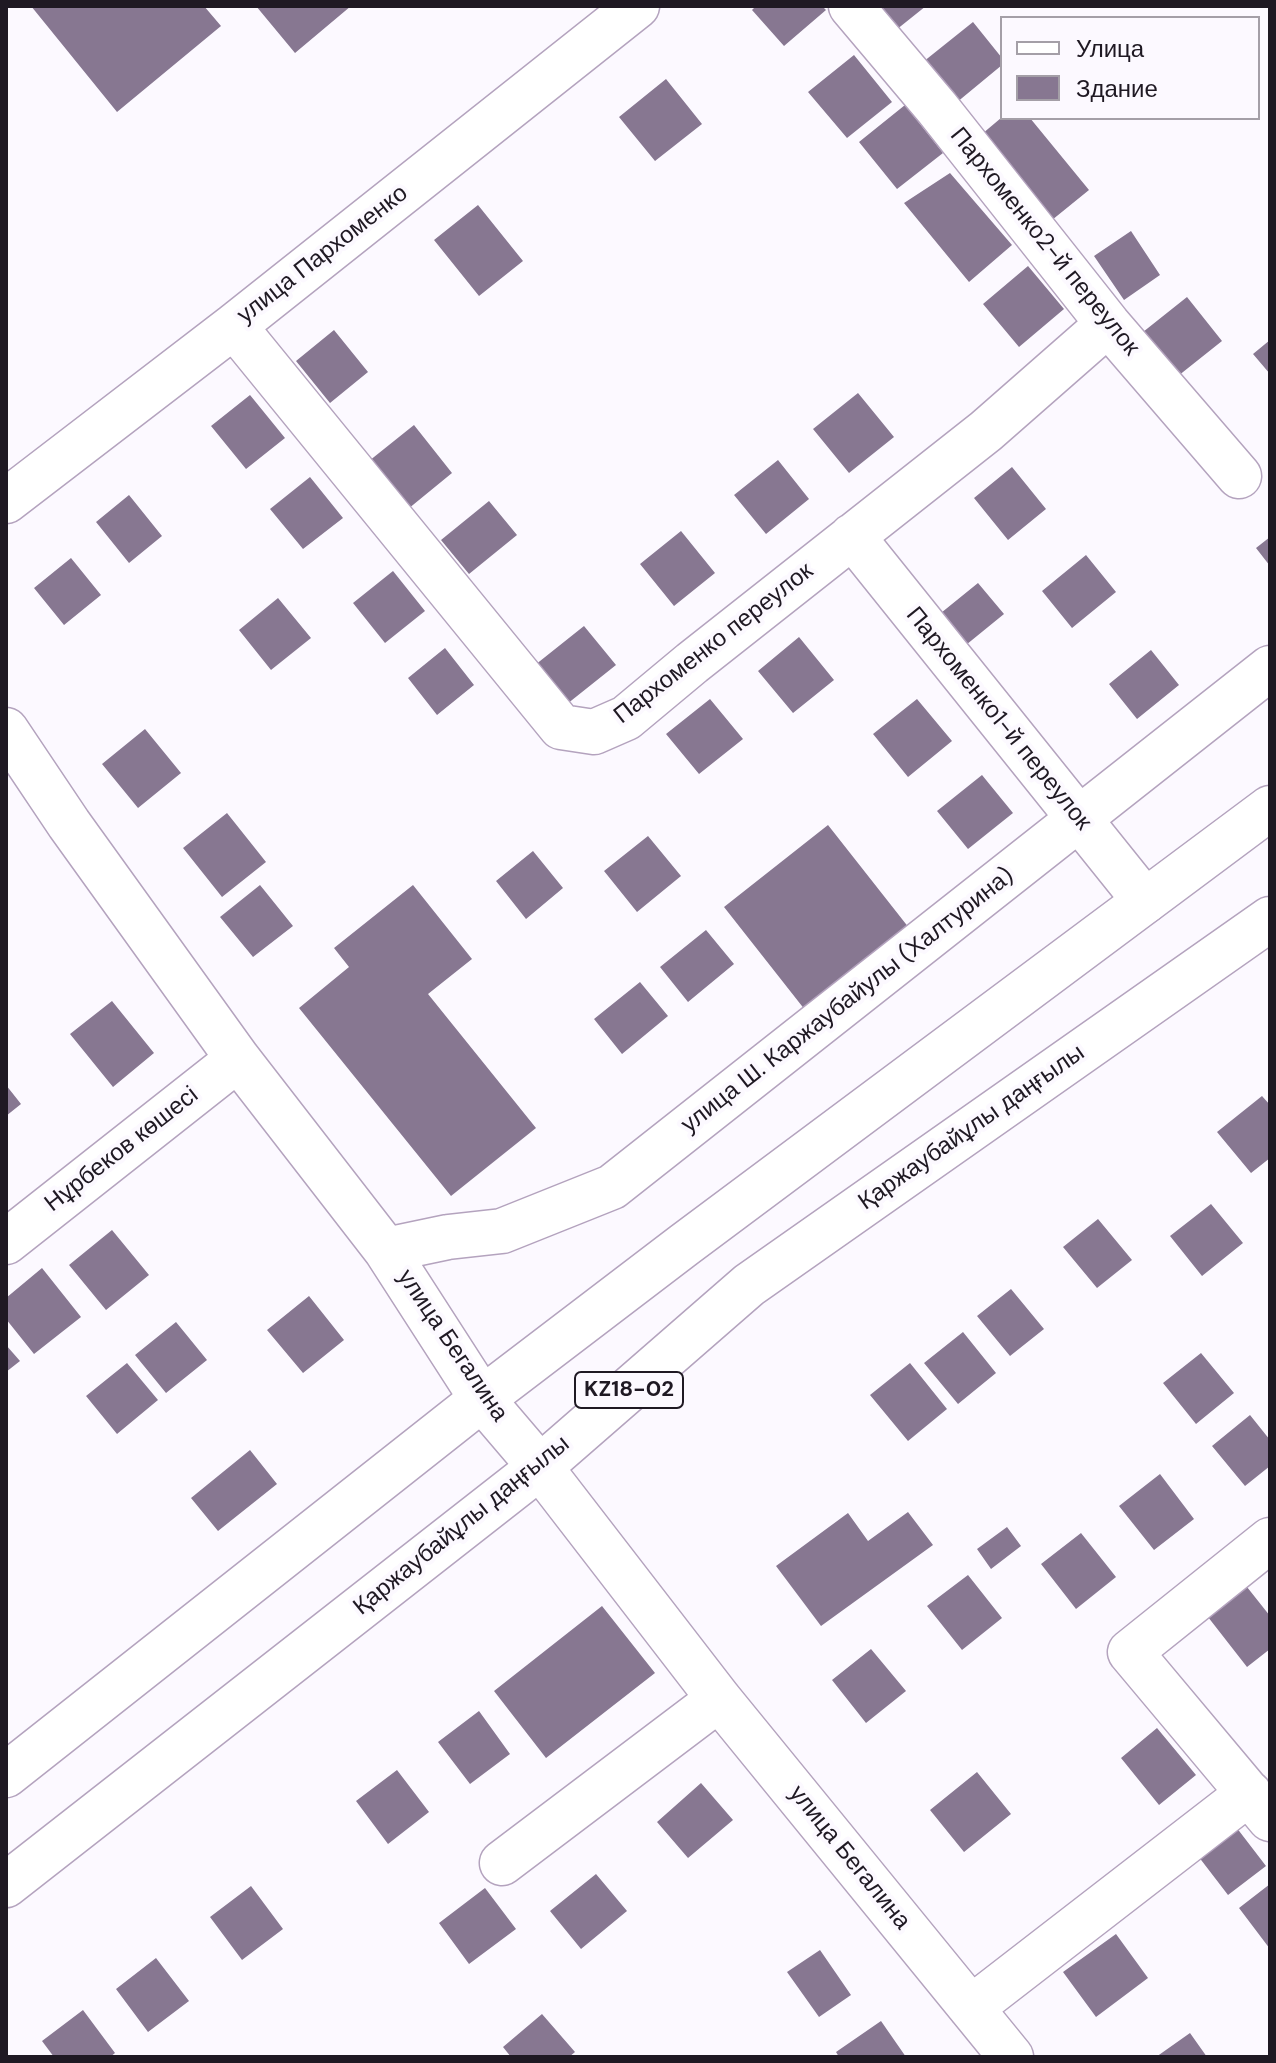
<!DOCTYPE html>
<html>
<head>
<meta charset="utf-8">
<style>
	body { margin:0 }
	#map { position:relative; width:1276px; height:2063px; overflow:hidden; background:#fcf9ff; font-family:"DM Sans",sans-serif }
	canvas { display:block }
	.frame { position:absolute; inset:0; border:8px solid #1f1923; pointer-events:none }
	.legend { position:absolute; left:1000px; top:16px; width:260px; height:104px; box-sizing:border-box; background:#fcf9ff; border:2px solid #a49fa7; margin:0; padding:10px 14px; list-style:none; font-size:24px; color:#1f1923 }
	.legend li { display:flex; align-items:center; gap:16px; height:40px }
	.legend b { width:40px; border:2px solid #a49fa7 }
</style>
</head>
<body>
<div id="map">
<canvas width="1276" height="2063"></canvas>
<div class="frame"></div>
<ul class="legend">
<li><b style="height:10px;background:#fff"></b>Улица</li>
<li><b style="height:22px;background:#877791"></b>Здание</li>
</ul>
</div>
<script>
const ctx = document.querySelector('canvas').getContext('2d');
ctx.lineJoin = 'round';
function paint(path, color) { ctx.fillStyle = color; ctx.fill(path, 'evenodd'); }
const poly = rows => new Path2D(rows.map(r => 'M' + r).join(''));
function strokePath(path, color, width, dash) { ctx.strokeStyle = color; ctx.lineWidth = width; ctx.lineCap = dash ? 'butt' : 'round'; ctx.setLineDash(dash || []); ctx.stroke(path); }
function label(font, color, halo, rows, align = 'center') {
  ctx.font = font + ' "DM Sans",sans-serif'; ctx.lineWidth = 8; ctx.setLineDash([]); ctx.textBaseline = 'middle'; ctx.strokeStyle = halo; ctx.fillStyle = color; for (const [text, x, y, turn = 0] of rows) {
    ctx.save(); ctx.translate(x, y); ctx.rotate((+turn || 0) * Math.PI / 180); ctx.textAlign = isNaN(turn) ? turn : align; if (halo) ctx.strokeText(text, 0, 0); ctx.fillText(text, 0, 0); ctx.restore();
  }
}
const building = poly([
	[31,6,204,6,221,26,117,112],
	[256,6,351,6,295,53],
	[756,6,822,6,826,10,784,46,752,10],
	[877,6,926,6,896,30],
	[973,22,1002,58,1002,65,956,103,923,62],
	[854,55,892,102,847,138,808,92],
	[666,79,702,124,655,161,619,117],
	[905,105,943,153,897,189,859,142],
	[1001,118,1030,118,1089,190,1052,220,982,134],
	[950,173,1012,245,969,282,904,203],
	[478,205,523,261,479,296,434,240],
	[1131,231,1160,275,1124,300,1094,256],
	[1028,266,1064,309,1019,347,983,304],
	[1187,297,1222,341,1178,376,1143,332],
	[334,330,368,372,330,403,296,361],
	[1270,340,1270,374,1253,354],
	[858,393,894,437,849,473,813,429],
	[250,395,285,438,246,469,211,426],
	[414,425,452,473,408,509,369,461],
	[778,460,809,499,766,534,734,495],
	[1012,467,1046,509,1008,540,974,498],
	[310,477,343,518,303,549,270,509],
	[129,495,162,536,129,563,96,522],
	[489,501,517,535,469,574,441,540],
	[681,531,715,573,674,606,640,564],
	[1270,537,1270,566,1256,548],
	[1086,555,1116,592,1072,628,1042,591],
	[71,558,101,595,64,625,34,588],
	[393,571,425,611,385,643,353,603],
	[978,583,1004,614,961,649,936,617],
	[278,598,311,638,271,670,239,630],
	[584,626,616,665,562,708,530,669],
	[799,637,834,680,793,713,758,671],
	[445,648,474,685,437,715,408,678],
	[1151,650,1179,685,1137,719,1109,684],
	[710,699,743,739,699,774,666,734],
	[917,699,952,741,908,777,873,734],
	[145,729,181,773,138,808,102,764],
	[982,775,1013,813,968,849,937,811],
	[227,813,266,862,222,897,183,848],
	[828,825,913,933,809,1015,724,907],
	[648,836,681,876,637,912,604,871],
	[533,851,563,888,526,919,496,881],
	[260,885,293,926,253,957,220,917],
	[413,885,472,959,428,994,536,1128,451,1196,299,1008,349,967,334,948],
	[706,930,734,964,688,1002,660,967],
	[640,982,668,1016,622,1054,594,1019],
	[112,1001,154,1053,113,1087,70,1034],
	[6,1085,21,1104,6,1116],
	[1262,1096,1270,1105,1270,1158,1251,1173,1217,1132],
	[1211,1204,1243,1243,1202,1276,1170,1236],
	[1098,1219,1132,1260,1097,1288,1063,1247],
	[112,1230,149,1275,106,1310,69,1265],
	[42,1268,81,1317,34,1354,6,1319,6,1298],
	[1011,1289,1044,1329,1010,1356,977,1316],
	[309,1296,344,1340,303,1373,267,1330],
	[176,1322,207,1360,166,1393,135,1355],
	[963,1332,996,1373,958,1404,924,1363],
	[6,1345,20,1361,6,1372],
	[1201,1353,1234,1393,1196,1424,1163,1383],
	[127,1363,158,1400,117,1434,86,1396],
	[910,1363,947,1409,908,1441,870,1395],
	[1250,1415,1270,1440,1270,1466,1245,1486,1212,1446],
	[250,1450,277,1484,218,1531,191,1498],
	[1160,1474,1194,1519,1154,1550,1119,1506],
	[908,1512,933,1545,821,1626,776,1566,848,1513,868,1541],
	[1007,1527,1021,1546,991,1569,977,1549],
	[1081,1533,1116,1577,1076,1609,1041,1564],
	[968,1575,1002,1618,962,1650,927,1606],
	[1247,1587,1270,1616,1270,1649,1247,1667,1208,1617],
	[602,1606,655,1673,546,1758,494,1691],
	[871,1649,906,1691,866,1723,832,1680],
	[479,1711,510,1754,470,1784,438,1742],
	[1157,1728,1196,1775,1159,1805,1121,1758],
	[397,1770,429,1812,388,1844,356,1801],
	[977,1772,1011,1814,964,1852,930,1810],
	[701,1783,733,1820,688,1858,657,1822],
	[1233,1823,1266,1866,1228,1895,1195,1852],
	[596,1874,627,1911,581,1949,550,1911],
	[1270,1884,1270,1949,1239,1908],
	[251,1886,283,1929,242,1960,210,1917],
	[485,1888,516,1929,469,1964,439,1923],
	[1116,1934,1148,1978,1096,2017,1063,1972],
	[820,1950,851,1995,819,2017,787,1972],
	[156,1958,189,2001,148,2032,116,1989],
	[83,2010,115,2053,110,2057,54,2057,42,2041],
	[542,2014,575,2052,569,2057,511,2057,503,2047],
	[881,2021,906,2057,839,2057,836,2052],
	[1190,2033,1207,2057,1156,2057]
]);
const minor = poly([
	[851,6,937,108,1108,324,1239,476],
	[234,326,561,727,594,732,626,718,692,663,986,431,1108,324],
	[6,501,234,326,637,6],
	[852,536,1145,901],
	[6,730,69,824,238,1059,386,1250,482,1399,540,1467,719,1699,1011,2057],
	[6,1242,238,1059],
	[386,1250,448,1237,502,1231,612,1187,1270,668],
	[1270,1540,1130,1652,1270,1819],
	[502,1863,719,1699],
	[971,2008,1249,1793]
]);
const highway = poly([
	[6,1775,482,1399,684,1245,1270,808],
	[6,1885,540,1467,749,1285,1270,919]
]);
const shields = [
	[629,1390,108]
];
const shieldNames = [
	["KZ18-02",629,1390]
];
const streetNames = [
	["Пархоменко2-й переулок",1044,242,51],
	["улица Пархоменко",323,255,-38],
	["Пархоменко переулок",714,644,-38],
	["Пархоменко1-й переулок",998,719,51],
	["улица Ш. Каржаубайулы (Халтурина)",848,1001,-38],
	["Қаржаубайұлы даңғылы",972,1128,-35],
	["Нұрбеков көшесі",122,1150,-38],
	["улица Бегалина",452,1346,56],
	["Қаржаубайұлы даңғылы",462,1526,-39],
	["улица Бегалина",849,1858,51]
];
paint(building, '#877791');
strokePath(minor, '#b4a3be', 47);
strokePath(highway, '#b4a3be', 47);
strokePath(minor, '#fff', 44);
strokePath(highway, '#fff', 44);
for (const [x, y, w] of shields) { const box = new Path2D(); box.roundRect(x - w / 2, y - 18, w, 36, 6); ctx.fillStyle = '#fcf9ff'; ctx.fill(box); strokePath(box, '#1f1923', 2); }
label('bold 22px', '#1f1923', null, shieldNames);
label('24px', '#1f1923', '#fcf9ff', streetNames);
</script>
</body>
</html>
